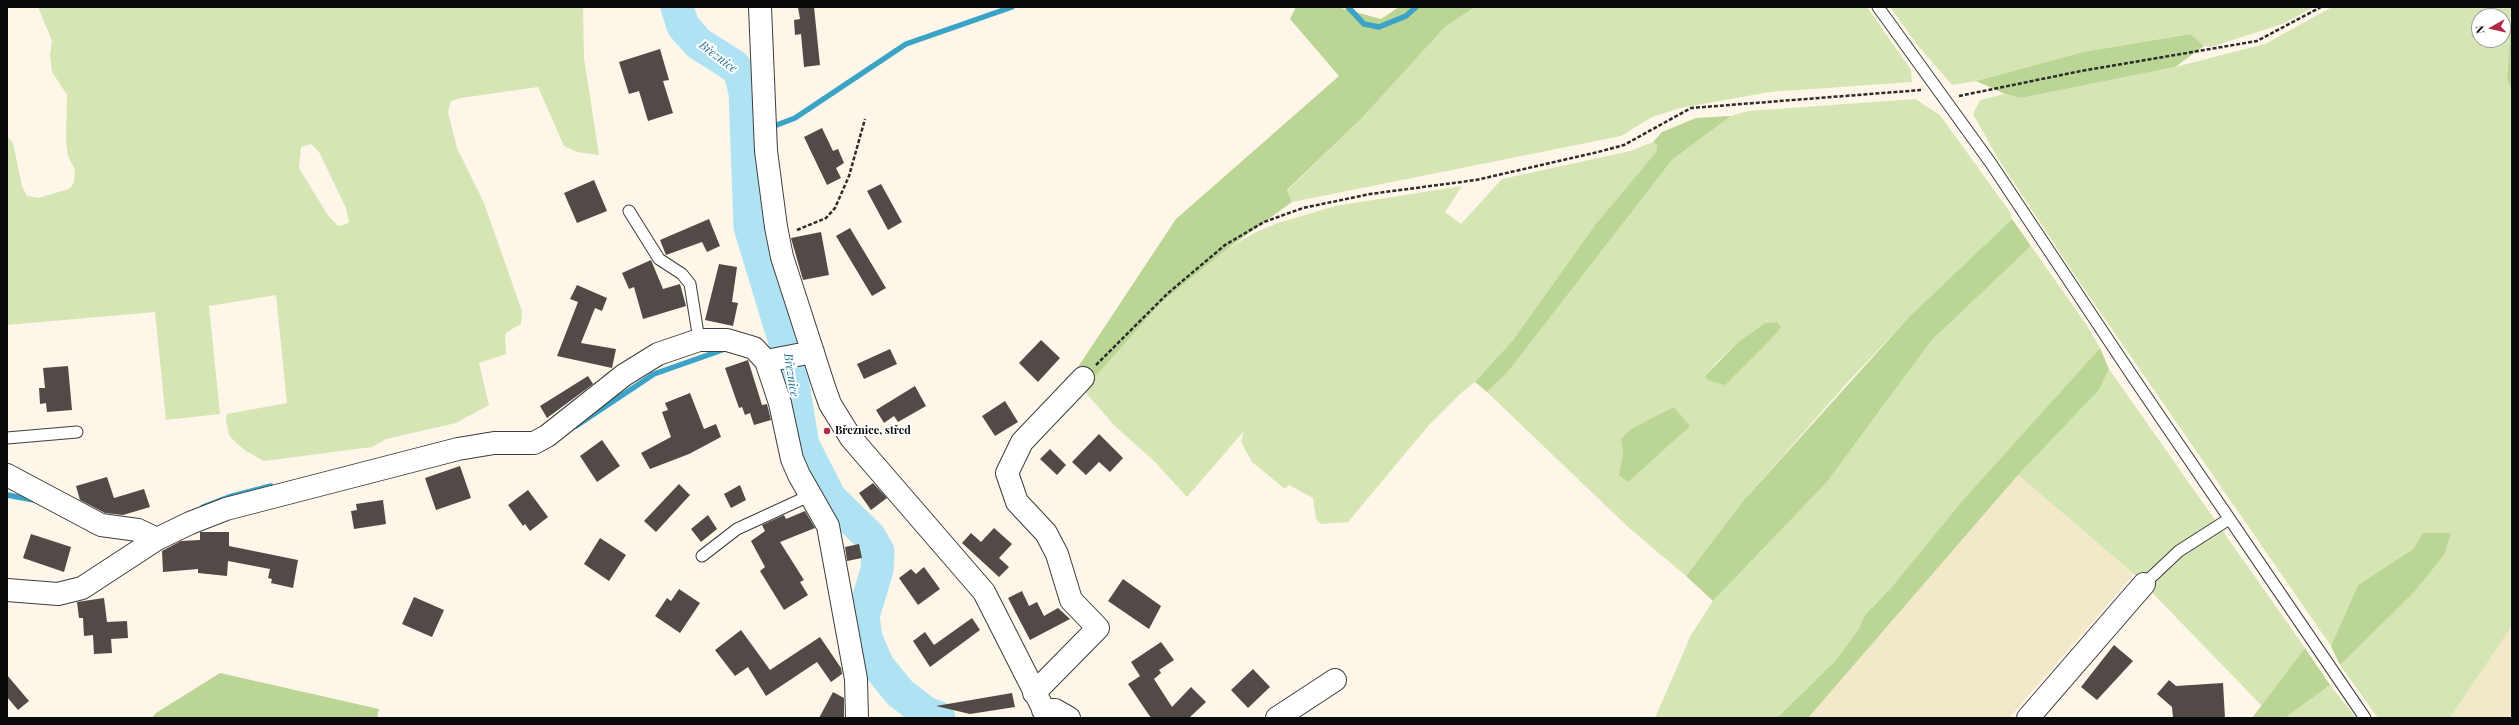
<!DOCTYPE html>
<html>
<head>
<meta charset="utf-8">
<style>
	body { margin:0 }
	#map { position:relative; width:2519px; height:725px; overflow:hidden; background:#fef6e8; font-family:"Playfair Display",serif }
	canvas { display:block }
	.frame { position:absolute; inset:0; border:8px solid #0a0a0a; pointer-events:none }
	.north { position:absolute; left:2471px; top:8px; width:40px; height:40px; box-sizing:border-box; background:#fff; border:1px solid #9d9d9d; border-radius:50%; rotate:262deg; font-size:11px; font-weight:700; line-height:16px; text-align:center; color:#0a0a0a }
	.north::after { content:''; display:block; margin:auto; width:14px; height:18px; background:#b22a44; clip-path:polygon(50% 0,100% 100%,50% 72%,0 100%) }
</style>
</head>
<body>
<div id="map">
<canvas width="2519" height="725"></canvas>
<div class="frame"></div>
<div class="north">N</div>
</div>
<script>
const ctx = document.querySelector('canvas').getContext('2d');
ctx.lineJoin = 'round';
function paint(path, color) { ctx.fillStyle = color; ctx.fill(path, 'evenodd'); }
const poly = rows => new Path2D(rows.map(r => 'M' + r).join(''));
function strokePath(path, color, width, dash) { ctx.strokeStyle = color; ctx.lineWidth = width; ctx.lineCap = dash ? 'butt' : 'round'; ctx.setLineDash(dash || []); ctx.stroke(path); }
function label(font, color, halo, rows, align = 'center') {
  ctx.font = font + ' "Playfair Display",serif'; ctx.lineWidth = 4; ctx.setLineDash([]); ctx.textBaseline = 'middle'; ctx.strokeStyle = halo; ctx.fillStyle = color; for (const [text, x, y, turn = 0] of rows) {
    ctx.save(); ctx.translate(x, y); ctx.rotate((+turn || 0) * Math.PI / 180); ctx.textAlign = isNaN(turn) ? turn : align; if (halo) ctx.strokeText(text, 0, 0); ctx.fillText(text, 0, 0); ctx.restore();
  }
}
const farmland = poly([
	[2018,475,2134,574,2009,718,1808,718],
	[2512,626,2512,718,2450,718]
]);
const green = poly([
	[38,7,583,7,584,58,599,155,577,152,564,146,538,87,461,98,451,101,448,112,457,148,484,203,522,311,521,324,507,332,505,336,506,354,479,363,489,405,456,423,386,439,372,447,264,461,246,451,235,442,229,435,226,420,227,414,287,403,276,295,209,306,220,414,166,420,155,312,7,325,7,137,13,143,22,186,27,196,38,198,69,189,74,183,75,170,68,156,66,141,67,95,52,72,50,55,52,41],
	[311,144,319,152,346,208,349,222,344,225,338,226,327,214,299,168,301,147],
	[1475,7,1867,7,1911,70,1912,82,1770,92,1680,108,1652,117,1621,136,1292,202,1287,191,1361,119,1445,27],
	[1890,7,2314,7,2285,23,2211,47,2204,46,2189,34,2083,52,1976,81,1952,85,1919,47],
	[2332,7,2512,7,2507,79,2512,91,2512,626,2450,718,2378,718,2340,665,2413,592,2423,533,2413,549,2358,585,2331,646,2078,280,1997,157,1973,114,1980,100,2005,94,2021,98,2175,67,2265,44],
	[2479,16,2503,16,2503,40,2479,40],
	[1915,99,1940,115,2010,212,2012,219,1909,317,1846,384,1744,500,1686,576,1628,527,1487,392,1507,373,1672,160,1731,116,1748,111],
	[1777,322,1780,327,1775,335,1759,350,1707,380,1705,376,1716,363,1738,342,1765,323],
	[1674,407,1689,426,1619,475,1623,453,1661,415],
	[1653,142,1657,145,1656,152,1595,225,1513,340,1475,382,1461,393,1429,425,1348,522,1321,524,1316,519,1313,498,1289,485,1285,489,1252,462,1241,442,1244,431,1187,497,1155,462,1114,425,1086,393,1088,385,1161,303,1227,249,1254,233,1275,224,1335,206,1462,186,1445,212,1461,224,1502,179,1630,151],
	[2031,246,2086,324,2100,348,1962,501,1891,588,1865,615,1858,630,1836,660,1777,718,1655,718,1691,635,1713,601,1827,482,1931,341],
	[2109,369,2305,648,2262,706,2134,574,2018,475,2099,390],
	[2330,685,2356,718,2285,718]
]);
const forest = poly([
	[1296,7,1337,7,1381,19,1399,7,1475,7,1445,27,1361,119,1287,190,1292,202,1227,249,1161,303,1088,385,1074,373,1176,219,1339,76,1290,19],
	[2512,8,2512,91,2507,79],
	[2190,34,2204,46,2175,67,2021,98,2005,94,1976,81,2083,52],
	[1731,116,1672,160,1507,373,1487,392,1475,382,1513,340,1595,225,1656,152,1657,145,1653,142,1662,132,1696,118],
	[2012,219,2031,246,1931,341,1827,482,1713,601,1686,576,1744,500,1909,317],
	[1777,322,1781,327,1775,335,1725,385,1707,380,1705,376,1738,342,1765,323],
	[2100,348,2109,369,2099,390,2018,475,1808,718,1777,718,1836,660,1858,630,1865,615,1891,588,1962,501],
	[1674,407,1690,426,1628,482,1619,475,1623,453,1621,439,1631,429],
	[2423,533,2451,533,2444,555,2413,593,2340,665,2331,646,2358,585,2413,549],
	[2305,648,2330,685,2285,718,2252,718],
	[220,673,379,709,377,718,152,718,156,713]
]);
const stream = poly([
	[1348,7,1364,24,1379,27,1406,16,1416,7],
	[769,128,795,118,906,44,1012,7],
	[748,136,761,131],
	[773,344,787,349],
	[576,426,654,374,725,349],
	[7,495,34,500],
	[203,507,229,497,271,486]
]);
const river = poly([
	[677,7,683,26,698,43,734,66,740,73,745,92,750,227,787,349,803,445,830,498,869,536,878,551,877,570,863,616,866,638,878,666,900,693,926,713,939,718]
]);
const building = poly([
	[798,7,814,7,820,65,804,67,801,34,795,35,794,20,800,19],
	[660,49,669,80,663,81,673,113,648,121,639,91,629,94,619,62],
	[822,128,833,151,838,149,844,163,836,168,841,178,827,185,804,137],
	[594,180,607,211,577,223,564,193],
	[881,184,902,222,888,230,867,191],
	[709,219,720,246,707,252,702,242,666,255,660,240],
	[850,228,886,288,872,296,836,236],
	[821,232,829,275,803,280,791,238],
	[651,260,663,289,680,284,686,306,643,319,634,287,629,289,622,273],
	[719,264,737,267,732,302,738,303,733,326,705,320],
	[577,285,607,298,602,311,595,308,581,343,616,349,612,368,557,356,578,302,570,299],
	[1041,340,1060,358,1038,382,1019,363],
	[890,349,897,364,864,379,857,364],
	[748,360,762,405,767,404,771,420,754,425,750,413,745,415,742,407,739,408,725,368],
	[68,366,72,410,47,412,46,403,40,404,39,388,45,388,43,368],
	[588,376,593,384,547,418,540,406],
	[915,386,926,406,898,422,894,416,884,423,876,410],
	[690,393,704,429,716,424,721,437,689,454,650,469,641,453,671,437,662,412,668,410,665,403],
	[1005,401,1018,422,995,436,982,416],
	[1099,434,1123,458,1110,472,1099,462,1086,475,1072,462],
	[602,440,620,466,597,482,580,456],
	[1050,449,1066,465,1057,475,1040,459],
	[460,466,471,498,436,510,425,478],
	[107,477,114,498,144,489,150,507,123,515,105,513,80,500,76,486],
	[873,483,887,498,871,510,859,493],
	[679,484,690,495,656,532,644,521],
	[740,485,746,500,731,508,724,494],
	[528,490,548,517,530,531,525,524,523,526,508,505],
	[383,500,386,524,354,529,351,511,357,510,356,504],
	[805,511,815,528,780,542,804,580,800,582,808,595,784,610,760,571,765,567,751,541,765,531,762,525,784,515,786,519],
	[708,515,717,529,701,542,691,529],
	[994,528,1012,544,999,558,1009,567,999,577,962,543,971,533,981,542],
	[200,532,229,532,229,546,298,560,293,588,271,583,272,579,268,578,270,569,228,561,227,576,198,573,198,569,163,572,162,551,181,541,200,540],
	[31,534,71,547,64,572,23,558],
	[600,538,626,555,609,581,584,564],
	[859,544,862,558,847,561,845,547],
	[924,567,940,589,918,605,899,578,911,569,916,574],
	[1123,579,1161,606,1149,629,1108,601],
	[679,589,700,603,680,633,655,616,667,598,671,601],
	[1022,591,1029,606,1037,602,1044,616,1058,608,1070,619,1030,640,1008,598],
	[414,597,444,610,432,637,402,624],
	[104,598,107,622,127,621,128,638,111,639,112,653,94,654,93,635,84,636,83,618,79,618,77,602],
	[972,618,980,630,930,667,913,641,925,632,934,645],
	[741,630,770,670,820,637,841,668,842,674,831,682,817,662,766,696,748,667,735,676,715,650],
	[1161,642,1174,660,1159,670,1161,673,1154,679,1172,707,1191,687,1206,702,1189,718,1151,718,1128,684,1140,676,1131,662],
	[2114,645,2133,661,2097,700,2081,687],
	[1253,669,1270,687,1248,708,1231,690],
	[7,675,29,701,18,710,7,697],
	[2169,680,2176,686,2223,683,2225,718,2173,718,2172,707,2157,694],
	[833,692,844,698,844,718,819,718],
	[1012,693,1015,707,970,714,936,706]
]);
const path = poly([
	[1959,96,2081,71,2257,41,2321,7],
	[797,230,826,218,835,208,849,176,865,119],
	[1096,365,1167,294,1225,245,1264,222,1303,208,1370,194,1476,180,1598,152,1624,145,1691,108,1921,90]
]);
const lane = poly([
	[1878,7,1990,162,2133,377,2365,718],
	[629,211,659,259,682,274,690,284,699,340],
	[7,438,77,432],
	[702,556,737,529,811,495],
	[2144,584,2179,551,2229,519]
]);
const street = poly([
	[760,7,766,151,776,227,782,257,824,387,830,404,851,438,984,592,1048,718],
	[766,361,813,352],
	[7,475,101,525,138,530,157,539],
	[7,590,58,594,82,588,157,539,190,523,226,509,458,449,494,443,534,443,547,436,624,375,658,354,699,340,727,340,754,348,766,361,780,403,792,459,799,475,828,526,856,679,857,718],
	[1034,693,1098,628,1071,600,1057,554,1046,533,1017,502,1007,473,1022,442,1083,378],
	[1043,710,1055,710,1069,718],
	[1277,718,1335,680],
	[2028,718,2144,584]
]);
const markers = [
	[827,431,4,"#b22a44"]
];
const poiNames = [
	["Březnice, střed",835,431]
];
const waterNames = [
	["Březnice",718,57,37],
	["Březnice",791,375,81]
];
paint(farmland, '#f2e9ca');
paint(green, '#d5e6b4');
paint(forest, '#bbd594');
strokePath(stream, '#3aa3c6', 5.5);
strokePath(river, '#afe3f3', 33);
paint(building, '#524a47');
strokePath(lane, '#3d3d3d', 13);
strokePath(street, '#3d3d3d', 24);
strokePath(path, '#2c2c2c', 2.5, [4, 2]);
strokePath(lane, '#fff', 11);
strokePath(street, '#fff', 22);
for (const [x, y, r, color] of markers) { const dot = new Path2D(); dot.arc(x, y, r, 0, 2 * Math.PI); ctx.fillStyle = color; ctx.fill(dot); strokePath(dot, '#fff', 1.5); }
label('bold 11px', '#0a0a0a', '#fff', poiNames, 'left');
label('italic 12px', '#1b7194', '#fff', waterNames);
</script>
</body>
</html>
